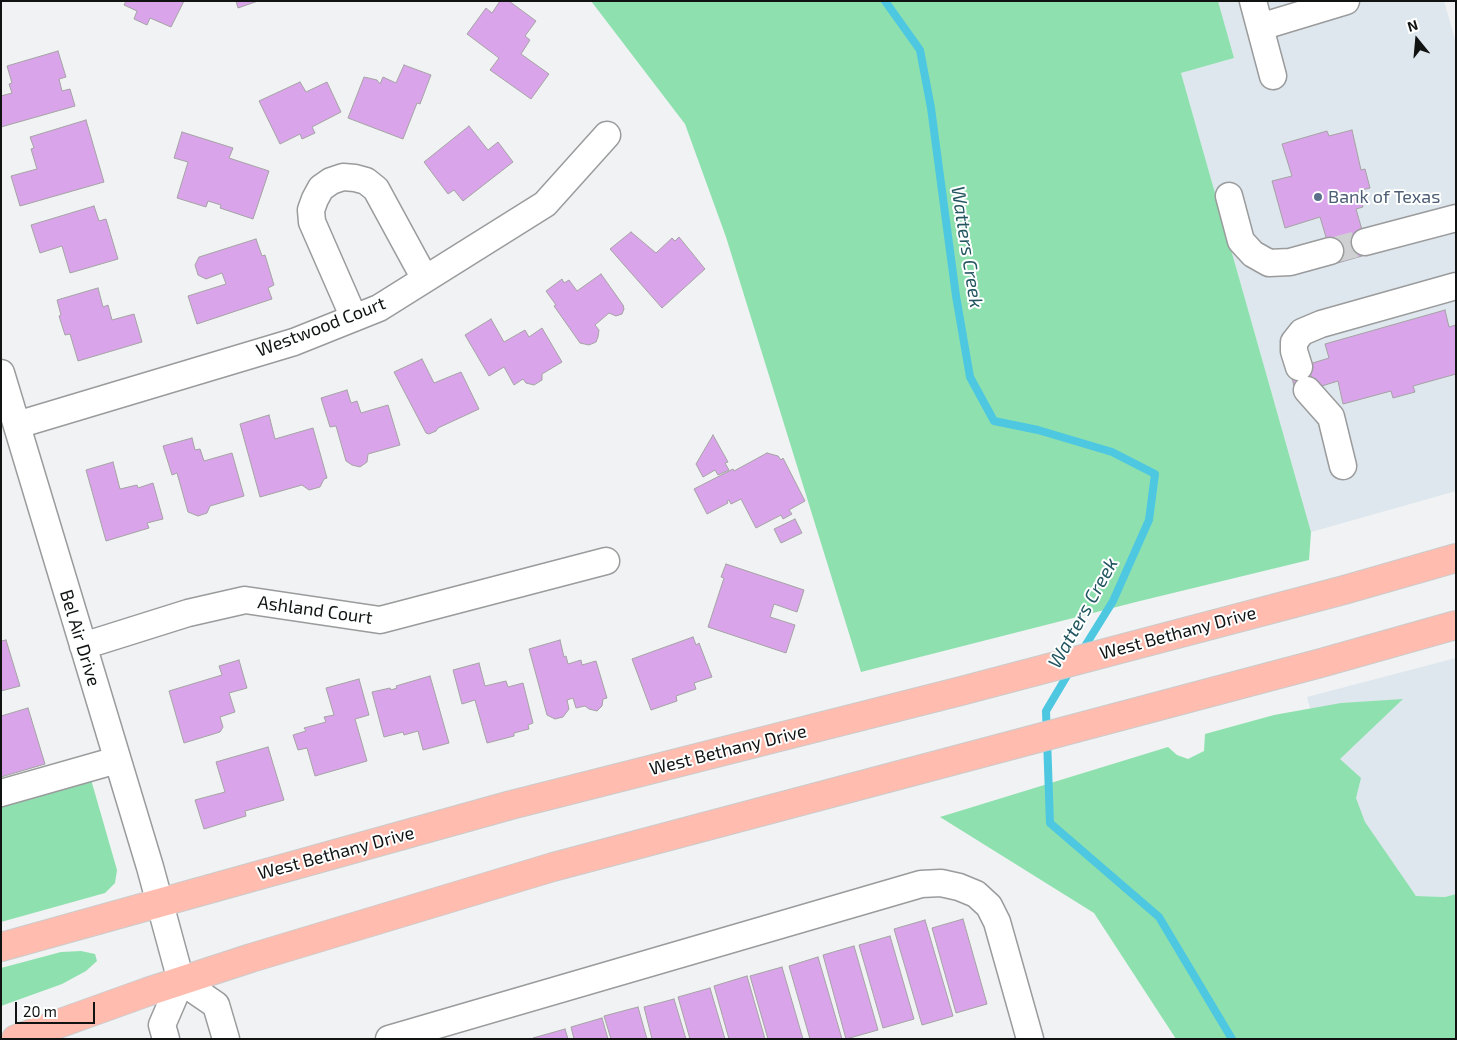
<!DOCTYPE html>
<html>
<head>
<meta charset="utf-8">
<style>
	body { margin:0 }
	#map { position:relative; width:1457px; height:1040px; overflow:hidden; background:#f0f2f3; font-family:"Exo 2",sans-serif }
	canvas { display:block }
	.frame { position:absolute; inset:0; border:2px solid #111212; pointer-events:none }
	.north { position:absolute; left:1392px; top:15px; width:50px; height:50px; -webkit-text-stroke:4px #feffff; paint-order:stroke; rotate:343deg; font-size:14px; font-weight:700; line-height:20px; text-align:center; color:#111212 }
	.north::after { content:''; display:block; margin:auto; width:18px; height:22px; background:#111212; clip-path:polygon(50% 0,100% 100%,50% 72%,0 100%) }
	.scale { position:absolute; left:15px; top:1002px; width:80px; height:22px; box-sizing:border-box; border:2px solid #111212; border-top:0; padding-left:6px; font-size:15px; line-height:18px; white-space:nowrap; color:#111212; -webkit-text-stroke:4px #feffff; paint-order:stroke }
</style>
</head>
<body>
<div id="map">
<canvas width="1457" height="1040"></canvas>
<div class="frame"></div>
<div class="north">N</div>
<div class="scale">20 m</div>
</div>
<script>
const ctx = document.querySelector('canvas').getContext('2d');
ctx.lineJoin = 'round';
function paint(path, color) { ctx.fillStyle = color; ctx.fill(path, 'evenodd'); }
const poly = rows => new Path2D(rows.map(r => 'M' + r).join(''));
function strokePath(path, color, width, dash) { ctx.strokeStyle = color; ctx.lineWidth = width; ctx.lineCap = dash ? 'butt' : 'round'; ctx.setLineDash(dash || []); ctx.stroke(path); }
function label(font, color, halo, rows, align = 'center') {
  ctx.font = font + ' "Exo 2",sans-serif'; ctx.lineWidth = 4; ctx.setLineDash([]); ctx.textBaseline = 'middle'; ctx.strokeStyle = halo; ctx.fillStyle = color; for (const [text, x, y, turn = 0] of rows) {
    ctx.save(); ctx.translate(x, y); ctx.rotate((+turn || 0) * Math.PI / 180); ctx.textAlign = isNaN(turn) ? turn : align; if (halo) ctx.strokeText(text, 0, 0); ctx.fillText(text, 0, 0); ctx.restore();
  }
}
const built = poly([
	[1218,1,1444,1,1456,43,1456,491,1311,532,1181,73,1234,58],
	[1456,658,1456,894,1445,897,1417,896,1346,836,1307,697]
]);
const green = poly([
	[591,1,1218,1,1234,58,1181,73,1311,532,1309,560,1140,601,861,672,726,237,685,124],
	[1403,699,1340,759,1361,778,1356,798,1365,822,1416,896,1445,897,1456,894,1456,1039,1176,1039,1094,913,940,817,1168,747,1177,755,1188,759,1204,751,1205,734,1274,715,1341,703],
	[90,776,117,870,115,883,105,893,1,922,1,801],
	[81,951,95,954,97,961,86,971,62,984,1,1006,1,968,61,952]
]);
const stream = poly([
	[885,1,920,50,931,108,956,296,970,377,994,421,1038,430,1112,452,1155,474,1149,520,1113,601,1082,651],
	[1071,669,1046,711,1050,823,1159,917,1232,1039]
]);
const building = poly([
	[126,1,184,1,171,27,150,18,147,25,134,19,137,11,124,5,126,1],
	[236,1,258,1,238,8,236,1],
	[500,1,509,1,536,21,525,36,530,40,521,54,549,74,531,99,490,70,499,58,467,34,486,8,492,13,500,1],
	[58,51,66,77,59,79,62,91,70,89,75,106,1,127,1,96,12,93,9,84,12,83,7,66,58,51],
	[404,65,431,75,420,104,417,103,403,139,348,118,364,77,377,80,380,84,383,77,396,83,404,65],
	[300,82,306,92,327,82,341,112,312,127,315,133,302,139,300,134,280,144,259,101,300,82],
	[86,120,104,182,20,206,11,176,37,169,31,149,34,148,30,137,86,120],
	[469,126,488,150,498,142,513,162,463,201,454,190,448,194,424,162,469,126],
	[1352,130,1361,170,1365,169,1370,188,1358,191,1363,207,1356,209,1369,254,1334,264,1320,217,1285,228,1272,181,1292,176,1282,144,1327,131,1329,136,1352,130],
	[182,132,233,148,229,158,269,171,253,219,220,208,221,205,208,201,206,207,177,198,188,162,174,158,182,132],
	[94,206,99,221,106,219,118,259,70,273,62,246,40,253,31,225,94,206],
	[631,232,656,253,672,238,675,241,679,237,705,269,662,308,610,249,631,232],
	[256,239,262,256,265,255,274,285,268,288,272,299,197,324,188,296,226,284,222,273,206,279,198,275,195,265,199,257,256,239],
	[601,274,623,305,624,309,622,314,616,316,609,313,595,325,599,330,598,337,596,342,589,345,580,343,554,306,556,305,546,291,562,279,564,283,569,280,577,291,601,274],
	[98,288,103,307,108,305,112,320,134,314,142,342,78,361,70,334,65,335,59,316,61,315,57,300,98,288],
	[1445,310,1449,327,1456,325,1456,374,1413,386,1415,392,1393,398,1391,391,1343,404,1338,381,1296,394,1290,370,1329,358,1325,344,1445,310],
	[491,319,504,342,525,330,529,337,542,328,562,362,542,374,542,380,534,385,526,383,523,379,514,385,504,367,489,376,465,335,491,319],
	[422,359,434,383,461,372,479,409,438,428,436,431,429,434,426,433,394,372,422,359],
	[347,390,351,403,357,401,361,413,388,405,400,445,368,454,367,462,360,467,352,465,346,461,336,426,330,427,321,398,347,390],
	[269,415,275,439,313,428,327,478,324,479,320,487,309,490,302,485,260,497,240,424,269,415],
	[713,435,728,462,725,463,729,470,718,475,715,470,703,477,696,464,713,435],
	[192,438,195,450,200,449,204,461,232,453,244,496,210,506,207,513,198,516,188,512,177,473,172,475,163,446,192,438],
	[767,453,778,456,781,460,783,458,805,501,789,510,792,514,783,519,781,515,756,528,741,499,731,504,729,500,727,501,728,503,707,514,694,489,733,469,734,471,767,453],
	[113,462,120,489,137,485,138,488,153,483,163,519,147,523,149,528,106,541,86,470,113,462],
	[795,519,802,533,781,543,774,529,795,519],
	[726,564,804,590,797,612,774,604,770,617,795,625,786,653,708,627,724,578,721,577,726,564],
	[693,637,696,645,699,643,712,677,694,683,696,689,676,696,677,701,651,710,632,659,693,637],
	[6,640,20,686,1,691,1,641,6,640],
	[560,640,564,657,566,656,568,664,581,660,582,665,596,661,607,698,603,699,602,706,597,711,589,709,585,706,576,708,573,698,567,700,569,709,563,717,555,719,547,715,529,649,560,640],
	[239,660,247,688,229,693,235,712,220,717,223,727,220,732,184,743,169,691,222,675,219,666,239,660],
	[479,663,485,686,506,681,508,687,523,683,533,723,528,725,529,729,514,733,514,736,487,743,475,700,462,704,453,670,479,663],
	[430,676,449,743,423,750,418,731,404,735,403,732,384,737,372,692,390,688,391,690,397,688,396,686,430,676],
	[359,679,369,715,355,719,367,761,315,776,307,748,298,750,293,735,306,731,304,728,326,722,324,717,334,715,326,688,359,679],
	[28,708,45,764,1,777,1,716,28,708],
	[268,747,284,800,245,811,246,816,204,829,195,800,225,792,216,762,268,747],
	[963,919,987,1004,956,1013,932,928,963,919],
	[925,920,953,1016,922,1025,894,929,925,920],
	[890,936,914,1019,883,1028,859,945,890,936],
	[854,946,878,1030,846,1039,823,955,854,946],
	[818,957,842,1039,810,1039,789,966,818,957],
	[782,967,803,1039,768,1039,750,976,782,967],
	[747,976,765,1039,729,1039,714,986,747,976],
	[710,988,725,1039,690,1039,678,997,710,988],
	[674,999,686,1039,652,1039,644,1007,674,999],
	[638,1007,647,1039,611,1039,604,1016,638,1007],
	[602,1018,608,1039,574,1039,571,1027,602,1018],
	[565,1029,568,1039,534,1039,533,1038,565,1029]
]);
const minorTunnel = poly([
	[1330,251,1365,242]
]);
const minor = poly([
	[1253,1,1273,76],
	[1260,27,1346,1],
	[1229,196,1241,241,1253,254,1269,263,1290,262,1330,251],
	[1365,242,1456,218],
	[354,318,312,222,311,210,315,199,321,188,331,181,343,177,355,178,366,181,376,189,425,279],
	[1299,367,1294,351,1294,342,1302,332,1321,324,1456,286],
	[1,373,150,867,181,981,162,1025,166,1039],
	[1307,390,1331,417,1343,466],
	[17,425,294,342,379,308,545,204,607,135],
	[83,646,188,613,245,600,380,620,606,561],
	[1,793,117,760],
	[181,981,216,1005,226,1039],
	[389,1039,921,884,941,883,959,887,976,894,989,906,997,922,1030,1039]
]);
const major = poly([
	[1,947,511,805,961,691,1344,590,1456,558],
	[16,1039,147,992,251,958,553,867,1321,663,1456,625]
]);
const markers = [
	[1318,197,5,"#5c6f8a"]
];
const serviceNames = [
	["Bank of Texas",1328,197]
];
const streetNames = [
	["Westwood Court",321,327,-21],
	["Ashland Court",315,610,8],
	["West Bethany Drive",1178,633,-15],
	["Bel Air Drive",80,638,73],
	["West Bethany Drive",728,750,-14],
	["West Bethany Drive",336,853,-15]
];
const waterNames = [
	["Watters Creek",967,247,81],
	["Watters Creek",1083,613,-61]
];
paint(built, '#dee7ed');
paint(green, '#8ee1af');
strokePath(stream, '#4ec7e1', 8);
paint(building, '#daa4ea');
strokePath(building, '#a4a3a4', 1);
strokePath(minorTunnel, '#cfd0d1', 26, [26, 13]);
strokePath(minor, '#9a9b9c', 29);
strokePath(major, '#cbcbcb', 30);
strokePath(minor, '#fff', 26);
strokePath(major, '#ffbcaf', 28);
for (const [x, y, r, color] of markers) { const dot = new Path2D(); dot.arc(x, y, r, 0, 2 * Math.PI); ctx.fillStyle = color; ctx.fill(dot); strokePath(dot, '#feffff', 2); }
label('18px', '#4e5e75', '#feffff', serviceNames, 'left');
label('18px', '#111212', '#feffff', streetNames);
label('italic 19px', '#235661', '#feffff', waterNames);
</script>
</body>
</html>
